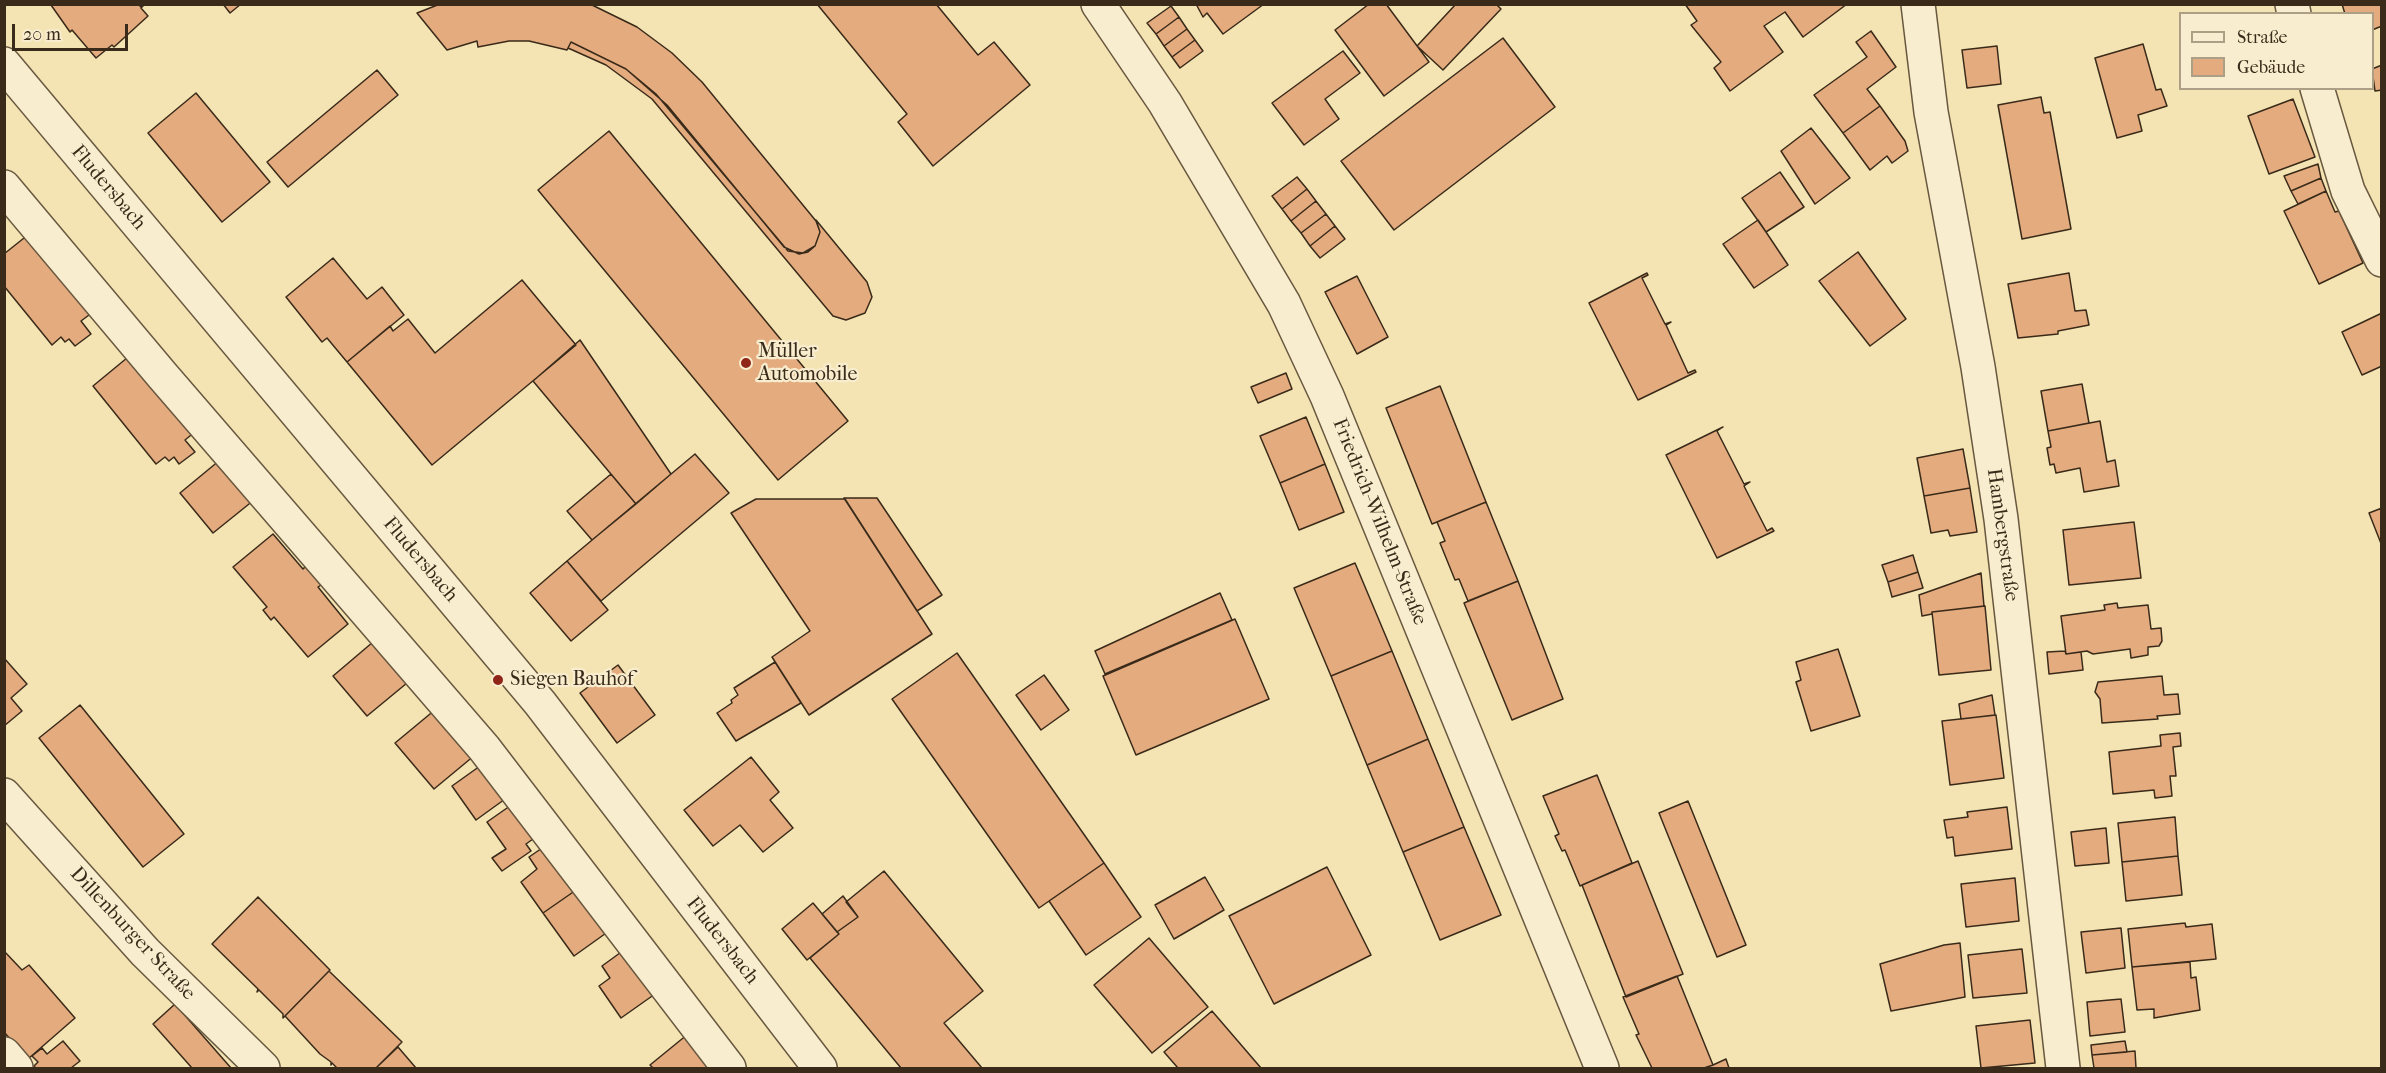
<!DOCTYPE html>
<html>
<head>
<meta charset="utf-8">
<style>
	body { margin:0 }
	#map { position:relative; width:2386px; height:1073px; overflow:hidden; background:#f4e4b3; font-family:"IM FELL French Canon",serif }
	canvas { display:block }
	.frame { position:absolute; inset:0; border:6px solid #392a19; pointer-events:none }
	.legend { position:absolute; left:2179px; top:12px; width:195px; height:78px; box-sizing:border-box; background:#f8edce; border:2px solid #ac9f86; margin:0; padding:8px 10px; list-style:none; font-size:18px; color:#392a19 }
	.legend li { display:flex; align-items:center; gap:12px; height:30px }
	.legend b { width:30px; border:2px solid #ac9f86 }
	.scale { position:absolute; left:12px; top:24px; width:116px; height:27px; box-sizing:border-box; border:3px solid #392a19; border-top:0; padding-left:8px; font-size:18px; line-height:21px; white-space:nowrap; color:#392a19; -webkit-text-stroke:4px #f8edce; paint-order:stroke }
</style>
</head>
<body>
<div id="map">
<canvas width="2386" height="1073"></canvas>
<div class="frame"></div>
<ul class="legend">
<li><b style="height:8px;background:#f8edce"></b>Straße</li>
<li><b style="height:16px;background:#e4ab7f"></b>Gebäude</li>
</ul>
<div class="scale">20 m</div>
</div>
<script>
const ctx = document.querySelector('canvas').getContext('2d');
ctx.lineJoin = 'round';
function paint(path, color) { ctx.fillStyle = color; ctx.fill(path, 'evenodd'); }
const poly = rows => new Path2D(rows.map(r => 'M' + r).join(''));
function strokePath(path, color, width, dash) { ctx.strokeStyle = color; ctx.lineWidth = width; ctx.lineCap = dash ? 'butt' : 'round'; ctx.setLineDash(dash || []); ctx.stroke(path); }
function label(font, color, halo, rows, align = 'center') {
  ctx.font = font + ' "IM FELL French Canon",serif'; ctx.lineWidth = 4.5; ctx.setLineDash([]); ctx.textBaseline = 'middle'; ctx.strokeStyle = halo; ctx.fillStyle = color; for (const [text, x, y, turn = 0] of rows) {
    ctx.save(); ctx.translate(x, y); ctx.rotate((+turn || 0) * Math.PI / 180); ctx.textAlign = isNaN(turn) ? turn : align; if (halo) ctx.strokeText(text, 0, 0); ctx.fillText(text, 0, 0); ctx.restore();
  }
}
const building = poly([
	[138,4,141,7,145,4,141,8,148,16,114,47,112,45,96,58,72,30,70,32,51,5,138,4],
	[223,4,241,4,230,13,223,4],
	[440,4,590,4,637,27,672,53,702,82,816,221,820,232,815,246,808,252,799,254,784,247,667,105,626,69,571,42,567,50,529,41,509,41,478,47,477,41,447,50,417,13,440,4],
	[817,4,936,4,978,55,994,42,1030,85,933,166,898,122,907,114,817,4],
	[1196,4,1264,4,1223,34,1207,13,1203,17,1196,4],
	[1369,4,1386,4,1429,62,1384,96,1335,30,1369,4],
	[1456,4,1496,4,1501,9,1443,70,1417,46,1456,4],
	[1685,4,1847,4,1803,37,1785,12,1764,26,1783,52,1730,91,1714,68,1721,62,1691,25,1697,21,1685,4],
	[2342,4,2382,4,2382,26,2372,30,2372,14,2345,14,2342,4],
	[1171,6,1179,17,1156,34,1147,23,1171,6],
	[1179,17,1187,29,1164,46,1156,34,1179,17],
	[1187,29,1195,40,1172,57,1164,46,1187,29],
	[1871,31,1896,67,1867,89,1880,106,1843,133,1814,95,1867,57,1856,42,1871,31],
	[1503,38,1555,107,1394,230,1341,161,1503,38],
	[1195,40,1203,51,1180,68,1172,57,1195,40],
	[571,42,626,69,656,94,788,251,803,253,815,246,820,232,816,220,867,282,872,297,865,313,846,320,833,316,652,99,606,65,568,48,571,42],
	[2143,44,2156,90,2161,89,2167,106,2138,115,2142,131,2117,138,2095,58,2143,44],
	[1997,46,2001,84,1967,88,1962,50,1997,46],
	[1343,51,1360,73,1325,99,1339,119,1304,145,1272,103,1343,51],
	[2382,65,2382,90,2375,91,2372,69,2382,65],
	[377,70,398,95,288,187,267,162,377,70],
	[196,93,270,182,222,222,148,133,196,93],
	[2041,97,2044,113,2050,112,2071,229,2022,239,1998,105,2041,97],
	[2293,99,2315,157,2269,174,2248,116,2293,99],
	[1880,106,1905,141,1908,151,1892,163,1887,156,1870,170,1843,133,1880,106],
	[1811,128,1850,178,1815,204,1781,151,1811,128],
	[609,131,848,421,778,480,538,190,609,131],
	[2318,164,2321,178,2291,191,2284,176,2318,164],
	[1780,172,1804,207,1766,232,1742,198,1780,172],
	[1297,177,1307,189,1282,209,1272,196,1297,177],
	[2321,178,2326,191,2298,204,2291,191,2321,178],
	[1307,189,1316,201,1291,221,1282,209,1307,189],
	[2326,191,2335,212,2339,211,2363,263,2319,284,2284,211,2326,191],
	[1316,201,1326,214,1301,233,1291,221,1316,201],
	[1326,214,1335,226,1310,246,1301,233,1326,214],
	[1758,220,1788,265,1754,288,1723,244,1758,220],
	[1335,226,1345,239,1320,258,1310,246,1335,226],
	[29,234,93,312,81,321,91,334,75,346,69,339,65,342,61,337,52,345,4,286,4,254,29,234],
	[1858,252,1906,319,1870,346,1819,281,1858,252],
	[333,258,367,299,382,287,404,315,347,362,327,338,322,342,286,297,333,258],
	[1647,273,1648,275,1642,278,1665,324,1671,322,1666,325,1688,373,1695,370,1696,372,1638,400,1589,303,1647,273],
	[2069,273,2075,311,2086,310,2089,325,2058,331,2058,334,2018,338,2008,284,2069,273],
	[1357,276,1388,337,1357,354,1325,292,1357,276],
	[522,280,576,345,432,465,347,362,390,326,393,331,408,319,435,353,522,280],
	[2382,313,2382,366,2362,375,2342,332,2382,313],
	[580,340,671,474,636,504,533,381,580,340],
	[133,353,196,431,185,440,195,452,179,464,174,457,169,461,165,457,156,464,93,386,133,353],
	[1286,373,1292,389,1258,403,1251,387,1286,373],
	[2082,384,2089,423,2048,431,2041,391,2082,384],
	[1440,386,1486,502,1432,524,1386,408,1440,386],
	[1306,417,1325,464,1280,483,1260,436,1306,417],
	[2100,421,2107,462,2115,460,2119,486,2084,492,2080,468,2056,473,2054,464,2050,465,2047,448,2051,447,2048,431,2100,421],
	[1723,427,1717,431,1744,484,1750,482,1744,486,1767,531,1772,528,1774,531,1717,558,1666,455,1723,427],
	[1963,449,1970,488,1924,496,1917,458,1963,449],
	[695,454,729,493,601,601,567,561,695,454],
	[220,460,254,500,213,533,180,493,220,460],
	[1325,464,1344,512,1299,530,1280,483,1325,464],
	[611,474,636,504,592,540,567,511,611,474],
	[1970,488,1977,532,1950,536,1948,530,1931,533,1924,496,1970,488],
	[844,498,877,498,942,595,917,611,844,498],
	[756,499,845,499,932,634,809,715,772,657,810,631,731,513,756,499],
	[1486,502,1518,581,1468,601,1459,579,1455,580,1440,543,1445,541,1437,522,1486,502],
	[2382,508,2382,546,2369,513,2382,508],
	[2134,522,2141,578,2069,585,2063,530,2134,522],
	[273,534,303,569,308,564,324,583,318,587,348,624,308,657,274,617,271,620,263,610,267,607,233,567,273,534],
	[1913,555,1918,572,1888,582,1882,565,1913,555],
	[567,561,608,610,571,641,530,593,567,561],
	[1355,563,1392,651,1331,676,1294,588,1355,563],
	[1918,572,1923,588,1892,597,1888,582,1918,572],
	[1981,573,1984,606,1932,612,1932,614,1922,616,1919,595,1981,573],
	[1518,581,1563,699,1512,720,1464,603,1518,581],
	[1220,593,1232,620,1105,674,1095,651,1220,593],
	[2117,603,2118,608,2148,605,2151,629,2161,628,2162,641,2159,646,2148,647,2148,655,2131,658,2130,649,2093,654,2087,651,2066,654,2061,616,2105,610,2104,605,2117,603],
	[1985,606,1991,670,1939,675,1932,612,1985,606],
	[1235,619,1269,699,1136,755,1103,676,1235,619],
	[373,642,407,683,367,716,333,676,373,642],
	[1838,649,1860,716,1811,731,1796,682,1801,680,1796,662,1838,649],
	[1392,651,1428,739,1367,765,1331,676,1392,651],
	[2065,651,2066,654,2081,652,2083,670,2049,674,2047,652,2065,651],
	[957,653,1104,863,1039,908,892,699,957,653],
	[4,658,27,684,11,698,22,711,4,726,4,658],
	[775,662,801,703,736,741,717,713,732,703,731,700,738,695,734,688,775,662],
	[618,665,655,715,617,743,580,693,618,665],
	[1044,675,1069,710,1041,730,1016,695,1044,675],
	[2162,676,2164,695,2178,694,2180,714,2157,716,2158,719,2102,723,2100,699,2095,692,2098,682,2162,676],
	[1992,695,1995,715,1961,719,1959,704,1992,695],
	[80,705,184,834,143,867,39,738,80,705],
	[436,709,475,755,434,789,395,743,436,709],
	[1996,715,2004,778,1950,785,1942,721,1996,715],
	[2180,733,2181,746,2173,747,2176,776,2170,776,2172,796,2155,798,2154,790,2113,794,2109,752,2161,746,2160,735,2180,733],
	[1428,739,1464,827,1403,852,1367,765,1428,739],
	[751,757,779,792,770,800,793,828,763,852,740,825,713,846,684,810,751,757],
	[487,761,512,794,476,820,452,786,487,761],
	[1597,775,1632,863,1580,886,1565,850,1562,851,1555,836,1559,834,1543,796,1597,775],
	[517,801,540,834,526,844,531,851,502,871,492,858,506,849,487,822,517,801],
	[1688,801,1746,945,1717,957,1659,813,1688,801],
	[2007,807,2012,849,1955,856,1953,837,1947,838,1944,820,1968,817,1967,812,2007,807],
	[2175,817,2178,856,2122,862,2118,823,2175,817],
	[1464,827,1501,915,1440,940,1403,852,1464,827],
	[2106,828,2109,863,2075,866,2071,832,2106,828],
	[548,844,579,888,543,913,521,882,537,869,529,857,548,844],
	[2178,856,2182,895,2126,901,2122,862,2178,856],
	[1638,861,1683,974,1626,997,1582,885,1638,861],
	[1104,863,1141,917,1086,955,1049,901,1104,863],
	[1327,867,1371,955,1274,1004,1229,916,1327,867],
	[884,871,983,991,944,1023,982,1068,901,1068,810,958,839,934,837,932,858,917,846,902,884,871],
	[1205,877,1224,910,1174,939,1155,905,1205,877],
	[2015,878,2019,921,1966,927,1961,884,2015,878],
	[579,888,609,931,574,956,543,913,579,888],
	[843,896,858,917,837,932,822,914,843,896],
	[258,897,330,970,283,1018,283,1014,259,990,257,992,258,989,212,944,258,897],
	[813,903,839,934,807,960,782,929,813,903],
	[2185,923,2186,927,2212,924,2216,959,2132,967,2128,929,2185,923],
	[2121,928,2125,968,2086,973,2081,932,2121,928],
	[1149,938,1208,1007,1152,1053,1094,985,1149,938],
	[1960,943,1965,997,1891,1011,1880,964,1944,945,1960,943],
	[2022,949,2027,993,1973,998,1968,955,2022,949],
	[624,950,655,994,621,1018,599,986,610,978,602,966,624,950],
	[4,951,22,970,29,965,75,1018,28,1059,4,1032,4,951],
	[2190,962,2191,978,2196,977,2200,1010,2154,1018,2154,1009,2137,1010,2132,967,2190,962],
	[329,971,402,1042,376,1068,337,1068,332,1063,331,1065,331,1062,320,1054,285,1016,329,971],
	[1677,976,1713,1065,1704,1068,1652,1068,1636,1035,1639,1034,1623,997,1677,976],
	[2121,999,2125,1032,2090,1036,2087,1002,2121,999],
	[175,1004,231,1068,192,1068,153,1024,175,1004],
	[1212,1011,1261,1068,1178,1068,1164,1052,1212,1011],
	[2030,1020,2035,1063,1981,1068,1976,1026,2030,1020],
	[688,1034,716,1068,653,1068,650,1065,688,1034],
	[63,1041,80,1061,71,1068,36,1068,34,1066,38,1062,32,1056,42,1048,47,1054,63,1041],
	[2125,1041,2127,1052,2092,1055,2091,1045,2125,1041],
	[398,1047,416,1068,376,1068,398,1047],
	[2135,1051,2136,1068,2094,1068,2092,1055,2135,1051],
	[1726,1059,1729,1068,1704,1068,1713,1065,1726,1059]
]);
const street = poly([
	[1098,4,1165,103,1284,304,1327,396,1602,1068],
	[1918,4,1931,112,1978,367,2001,519,2063,1068],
	[2292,4,2294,14],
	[4,64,540,703,820,1068],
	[2317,88,2348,191,2382,260],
	[4,187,162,375,484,748,729,1068],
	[4,795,145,952,263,1068],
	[4,1054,16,1068]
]);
const markers = [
	[746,363,6,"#8f2418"],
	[498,680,6,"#8f2418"]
];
const streetNames = [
	["Fludersbach",108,188,50],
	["Friedrich-Wilhelm-Straße",1379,522,68],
	["Hambergstraße",2002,535,82],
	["Fludersbach",420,560,50],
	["Dillenburger Straße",132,934,47],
	["Fludersbach",722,941,52]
];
const poiNames = [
	["Müller",758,352],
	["Automobile",758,375],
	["Siegen Bauhof",510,680]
];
paint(building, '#e4ab7f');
strokePath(building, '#392a19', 1.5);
strokePath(street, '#685840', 36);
strokePath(street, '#f8edce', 33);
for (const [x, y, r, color] of markers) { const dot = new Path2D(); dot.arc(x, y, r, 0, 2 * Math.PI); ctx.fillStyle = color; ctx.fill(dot); strokePath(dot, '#f8edce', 2); }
label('20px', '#392a19', '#f8edce', streetNames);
label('20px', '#392a19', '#f8edce', poiNames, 'left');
</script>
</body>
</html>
